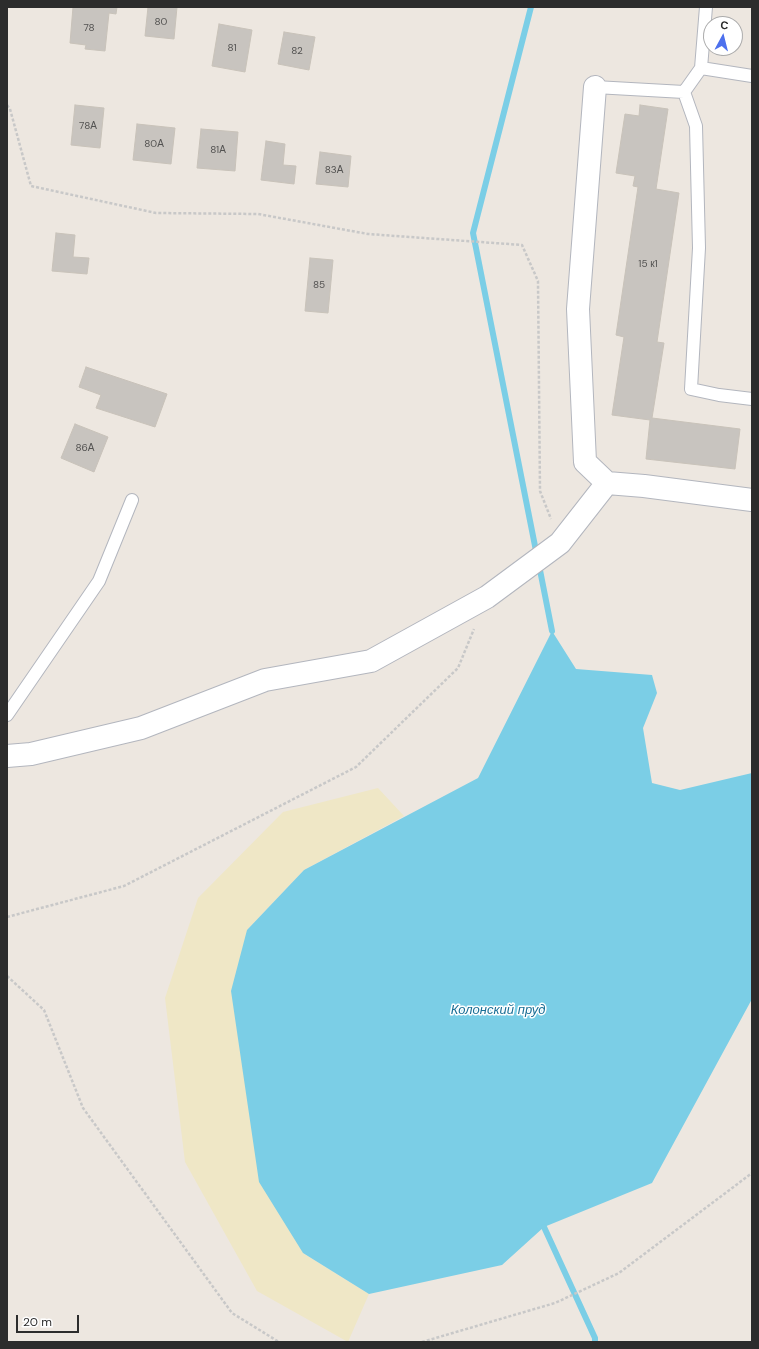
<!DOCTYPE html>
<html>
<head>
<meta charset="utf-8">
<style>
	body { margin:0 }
	#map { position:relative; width:759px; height:1349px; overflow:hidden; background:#ede7e0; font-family:"DM Sans",sans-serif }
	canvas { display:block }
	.frame { position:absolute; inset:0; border:8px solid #2c2c2c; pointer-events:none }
	.north { position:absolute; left:703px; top:16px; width:40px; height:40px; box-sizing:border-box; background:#fff; border:1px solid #ababab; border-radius:50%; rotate:7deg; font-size:11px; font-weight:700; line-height:16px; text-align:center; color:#2c2c2c }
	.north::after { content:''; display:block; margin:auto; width:14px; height:18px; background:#4d70ed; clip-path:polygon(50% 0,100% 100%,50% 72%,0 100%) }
	.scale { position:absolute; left:16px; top:1315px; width:63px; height:18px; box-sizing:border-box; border:2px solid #2c2c2c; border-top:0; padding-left:5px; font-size:12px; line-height:14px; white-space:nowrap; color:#2c2c2c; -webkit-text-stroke:3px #fff; paint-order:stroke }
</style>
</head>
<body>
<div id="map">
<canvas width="759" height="1349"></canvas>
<div class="frame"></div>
<div class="north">С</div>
<div class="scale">20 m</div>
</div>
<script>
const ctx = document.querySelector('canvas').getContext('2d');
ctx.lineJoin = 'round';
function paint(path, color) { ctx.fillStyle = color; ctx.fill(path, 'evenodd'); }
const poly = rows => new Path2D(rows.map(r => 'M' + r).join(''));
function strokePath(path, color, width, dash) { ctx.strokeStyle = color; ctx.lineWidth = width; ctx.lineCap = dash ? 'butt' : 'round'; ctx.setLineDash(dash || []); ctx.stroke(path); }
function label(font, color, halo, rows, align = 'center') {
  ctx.font = font + ' "DM Sans",sans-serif'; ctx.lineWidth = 3; ctx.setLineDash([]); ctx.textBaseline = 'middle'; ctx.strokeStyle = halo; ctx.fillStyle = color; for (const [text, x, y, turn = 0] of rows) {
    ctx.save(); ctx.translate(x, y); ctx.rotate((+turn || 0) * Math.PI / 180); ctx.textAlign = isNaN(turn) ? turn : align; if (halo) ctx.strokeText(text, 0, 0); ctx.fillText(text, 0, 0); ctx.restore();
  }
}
const sand = poly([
	[378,788,404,816,304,870,247,930,303,1253,369,1294,348,1342,257,1291,185,1162,165,998,198,898,283,812]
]);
const water = poly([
	[552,631,576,669,652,675,657,693,643,728,652,783,680,790,752,773,752,999,652,1183,544,1227,502,1265,369,1294,303,1253,259,1182,231,991,247,930,304,870,478,778]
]);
const stream = poly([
	[531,7,473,233,537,556],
	[539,565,552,631],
	[544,1227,595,1338,595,1342]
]);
const building = poly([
	[73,7,117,7,116,14,109,13,105,51,85,49,86,45,70,43,73,7],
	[148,7,177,7,174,39,145,36,148,7],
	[219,24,252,30,245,72,212,66,219,24],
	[284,32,315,37,309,70,278,64,284,32],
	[75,105,104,108,100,148,71,145,75,105],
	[640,105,668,109,656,189,679,193,657,342,664,343,652,418,740,429,735,469,646,459,650,420,612,415,624,337,616,335,638,187,633,186,635,176,616,173,625,114,639,116,640,105],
	[137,124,175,128,171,164,133,160,137,124],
	[201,129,238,132,235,171,197,168,201,129],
	[266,141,285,144,283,165,296,166,294,184,261,180,266,141],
	[320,152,351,156,348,187,316,184,320,152],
	[56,233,75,235,73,257,89,258,87,274,52,271,56,233],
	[310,258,333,260,328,313,305,311,310,258],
	[86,367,167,394,155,427,96,408,101,395,79,387,86,367],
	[75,424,108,437,94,472,61,458,75,424]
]);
const path = poly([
	[7,105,10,109,31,186,156,213,258,214,368,234,522,245,538,281,540,491,551,519],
	[7,917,124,886,356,767,458,668,474,629],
	[7,976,44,1010,83,1108,232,1313,279,1342],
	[422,1342,555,1303,619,1273,752,1173]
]);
const lane = poly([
	[701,68,752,76],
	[595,87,684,92,696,126,699,248,691,389,719,395,752,399],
	[684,92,701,68,706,7],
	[7,715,99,581,132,500]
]);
const street = poly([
	[595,87,578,309,585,462,607,483,644,486,752,500],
	[7,756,31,754,141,728,265,680,371,661,487,597,560,543,607,483]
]);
const numberNames = [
	["80",161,22],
	["78",89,28],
	["81",232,48],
	["82",297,51],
	["78А",88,126],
	["80А",154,144],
	["81А",218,150],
	["83А",334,170],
	["15 к1",648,264],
	["85",319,285],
	["86А",85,448]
];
const waterNames = [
	["Колонский пруд",498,1011]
];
paint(sand, '#efe7c6');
paint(water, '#7bcee6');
strokePath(stream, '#7bcee6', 6);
paint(building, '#c8c4bf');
strokePath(building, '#c8c2b9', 1);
strokePath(lane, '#b3b6be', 14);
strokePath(street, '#b3b6be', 24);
strokePath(path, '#c8c8c8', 2.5, [3, 2]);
strokePath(lane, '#fff', 12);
strokePath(street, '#fff', 22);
label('10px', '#535251', null, numberNames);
label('italic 13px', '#186e95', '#fff', waterNames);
</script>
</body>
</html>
